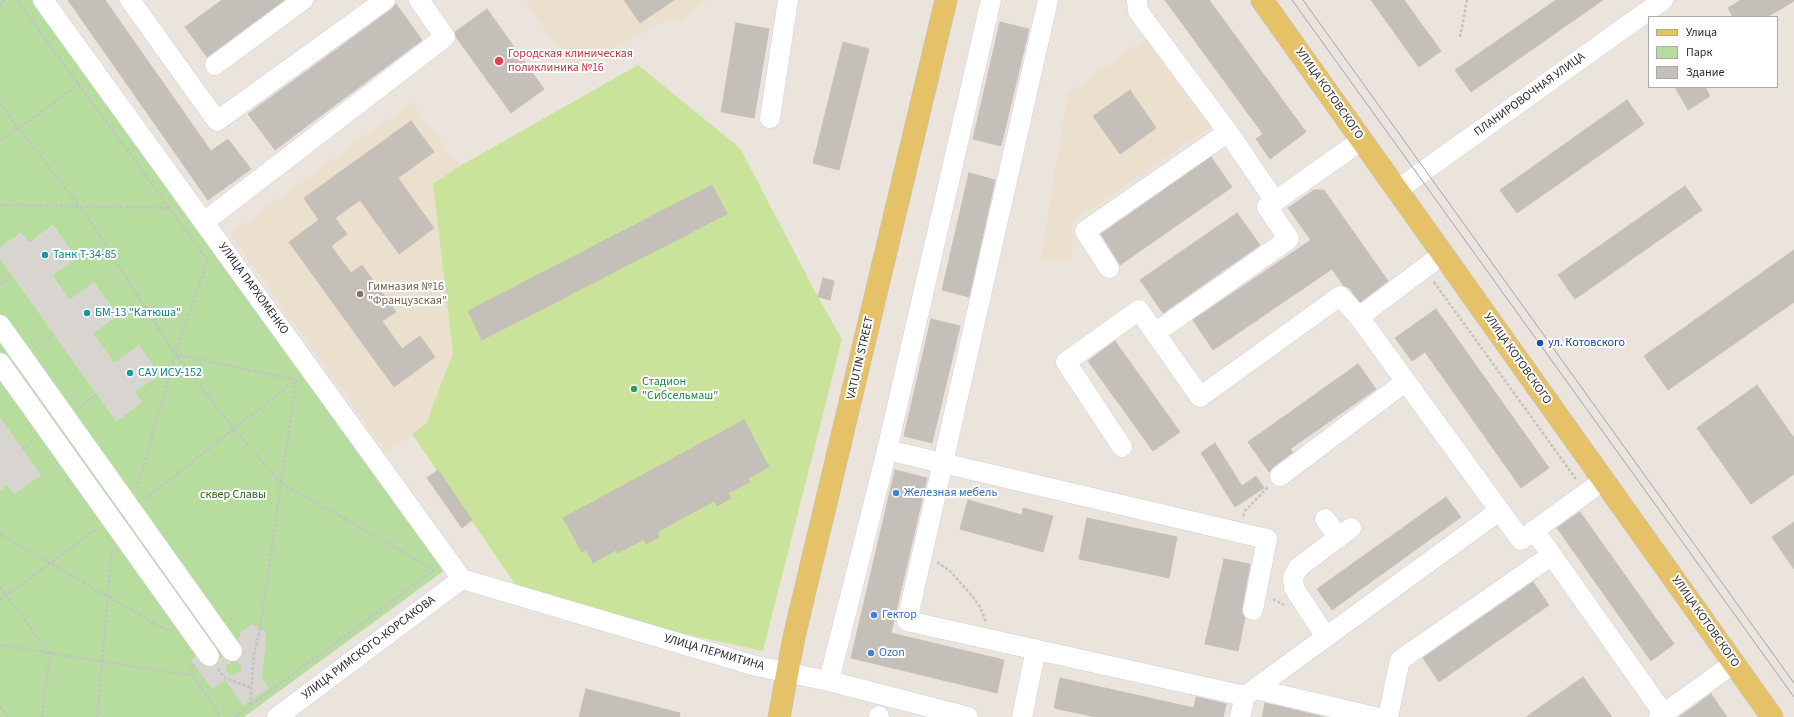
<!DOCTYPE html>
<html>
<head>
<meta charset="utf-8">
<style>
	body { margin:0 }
	#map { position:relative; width:1794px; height:717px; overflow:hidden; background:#ebe4dd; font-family:"Source Sans 3",sans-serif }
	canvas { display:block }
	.legend { position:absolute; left:1648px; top:16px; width:130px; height:72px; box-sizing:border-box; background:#fff; border:1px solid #aaa; margin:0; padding:5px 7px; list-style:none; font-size:12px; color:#2a2a2a }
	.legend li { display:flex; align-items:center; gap:8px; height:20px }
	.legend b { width:20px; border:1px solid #aaa }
</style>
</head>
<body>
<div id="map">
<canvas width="1794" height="717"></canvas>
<ul class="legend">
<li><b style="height:5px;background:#e5c168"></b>Улица</li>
<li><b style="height:11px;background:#b7dd9e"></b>Парк</li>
<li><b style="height:11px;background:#c4bfb9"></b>Здание</li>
</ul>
</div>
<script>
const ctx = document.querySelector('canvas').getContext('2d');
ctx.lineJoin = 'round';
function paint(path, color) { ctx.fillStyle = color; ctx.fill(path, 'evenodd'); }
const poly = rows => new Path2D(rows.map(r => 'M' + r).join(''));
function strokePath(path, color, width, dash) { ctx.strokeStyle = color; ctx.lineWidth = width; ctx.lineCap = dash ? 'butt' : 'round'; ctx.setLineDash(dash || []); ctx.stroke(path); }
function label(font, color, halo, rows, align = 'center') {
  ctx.font = font + ' "Source Sans 3",sans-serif'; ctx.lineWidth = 4; ctx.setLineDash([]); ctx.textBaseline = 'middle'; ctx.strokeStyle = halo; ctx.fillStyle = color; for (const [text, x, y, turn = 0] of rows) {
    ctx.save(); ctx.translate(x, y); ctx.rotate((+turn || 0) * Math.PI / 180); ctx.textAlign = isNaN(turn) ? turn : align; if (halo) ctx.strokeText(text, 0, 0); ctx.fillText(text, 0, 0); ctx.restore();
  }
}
const education = poly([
	[525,0,708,0,682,20,658,24,574,71],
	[1147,38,1212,126,1071,223,1071,261,1040,259,1068,93],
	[412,102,460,166,434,184,453,353,426,425,387,453,230,234]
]);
const green = poly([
	[0,0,32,0,310,380,445,570,244,717,0,717,0,490,7,485,14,494,41,475,0,418,0,258,116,421,142,402,135,393,139,345,114,363,93,333,117,316,69,300,52,275,76,258,53,225,29,243,21,233,0,248],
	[266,632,262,678,225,680,209,647,218,661,235,649],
	[232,660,237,661,242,666,241,672,235,676,229,675,225,669,226,664,229,664]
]);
const pitch = poly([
	[638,65,740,148,818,297,842,339,763,651,526,600,412,434,426,424,453,353,433,184,460,166]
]);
const plaza = poly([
	[53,225,77,258,52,276,69,300,94,282,118,315,93,333,114,363,139,345,160,375,135,392,142,402,116,421,0,258,0,248,22,233,29,243],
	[0,418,41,475,14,494,7,485,0,490],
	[252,624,266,632,262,678,269,688,243,706,225,680,212,689,191,660,209,647,219,661,235,649,241,632],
	[232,660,237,661,241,666,241,672,238,672,234,676,229,675,225,669,226,664,229,664]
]);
const building = poly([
	[68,0,105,0,211,151,228,139,251,169,208,200,68,0],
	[222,0,284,0,207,57,185,27,222,0],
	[624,0,674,0,640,23,624,0],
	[1165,0,1209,0,1306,132,1270,159,1256,139,1263,134,1165,0],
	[1371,0,1404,0,1441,51,1419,67,1371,0],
	[1556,0,1603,0,1471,92,1455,70,1556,0],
	[1741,0,1794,0,1794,1,1767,17,1733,17,1728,8,1741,0],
	[396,4,422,40,275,150,248,114,392,9,396,4],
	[487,9,544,89,511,113,456,37,455,32,487,9],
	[1000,22,1029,29,1001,146,973,139,1000,22],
	[736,23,769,29,754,118,721,112,736,23],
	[843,42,869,49,839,170,813,163,843,42],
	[1675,87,1705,87,1710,96,1688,110,1675,87],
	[1130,90,1156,128,1120,154,1093,116,1130,90],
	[1627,100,1644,124,1517,213,1500,190,1627,100],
	[411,121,434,152,398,178,434,228,399,254,360,200,335,218,347,234,331,246,351,273,362,265,396,312,382,321,402,349,420,336,435,357,394,387,289,242,319,220,304,198,411,121],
	[1211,157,1232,187,1120,265,1101,234,1211,157],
	[969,173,995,180,969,297,942,290,969,173],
	[712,185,727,214,482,340,468,311,712,185],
	[1685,186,1702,210,1575,299,1558,275,1685,186],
	[1314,190,1324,190,1388,281,1360,302,1349,288,1343,285,1332,269,1213,350,1193,320,1311,240,1288,208,1314,190],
	[1237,213,1260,245,1163,313,1140,280,1237,213],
	[1794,250,1794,302,1668,390,1644,356,1794,250],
	[823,278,834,281,830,300,818,297,823,278],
	[1436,309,1549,468,1521,488,1425,352,1412,361,1395,338,1436,309],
	[931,319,960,326,932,443,904,436,931,319],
	[1115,341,1180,432,1153,451,1088,361,1115,341],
	[1358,364,1376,389,1290,449,1293,452,1273,467,1269,472,1248,442,1358,364],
	[1757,385,1794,438,1794,474,1751,504,1697,428,1757,385],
	[744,420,769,467,748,478,750,482,728,493,731,498,717,506,714,501,657,532,659,537,646,544,644,539,618,553,616,550,593,563,586,550,582,552,563,518,744,420],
	[1215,443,1242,486,1256,476,1264,488,1235,507,1201,453,1215,443],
	[438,470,472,520,462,528,427,478,438,470],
	[895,470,927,478,891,633,1004,660,997,693,851,658,895,470],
	[1446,497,1461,517,1332,610,1317,589,1446,497],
	[968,500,1022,515,1023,508,1053,516,1043,552,960,529,968,500],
	[1580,512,1674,644,1651,661,1557,528,1580,512],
	[1087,518,1177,537,1169,578,1079,559,1087,518],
	[1794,522,1794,569,1772,537,1794,522],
	[1224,559,1250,564,1242,608,1242,613,1245,618,1238,651,1205,644,1224,559],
	[1533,582,1549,605,1439,682,1423,658,1533,582],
	[1583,677,1612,717,1526,717,1583,677],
	[1060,678,1194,708,1196,697,1226,704,1223,717,1096,717,1054,708,1060,678],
	[586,689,680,713,679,717,579,717,586,689],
	[1711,694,1727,717,1679,717,1711,694],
	[1265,703,1324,717,1262,717,1265,703]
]);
const path = poly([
	[17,0,208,261],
	[0,6,4,0],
	[1460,37,1467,0],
	[0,103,18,128,81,207,175,354,233,428,280,482,433,569],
	[0,141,80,84],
	[0,205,169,208],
	[1434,282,1576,479],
	[0,284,12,275],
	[35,348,54,334],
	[175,354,296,380],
	[79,407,97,394],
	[22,449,35,440],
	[137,489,175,354,208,260],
	[145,499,296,380],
	[1243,516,1245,511,1268,487],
	[0,534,171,633],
	[937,562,950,571,973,597,980,607,986,622],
	[0,587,50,654,42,717],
	[1273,599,1284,605],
	[0,600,98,528],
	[0,645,194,676],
	[195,665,189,669,221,717],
	[218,669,225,678,252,688],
	[250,705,254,654,260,629,296,381],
	[0,706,8,717],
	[97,717,112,550],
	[235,717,434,570]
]);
const minor = poly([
	[43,0,462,579],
	[130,0,217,121,385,0],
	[1048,0,907,621,1245,696],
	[1137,0,1138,11,1228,132],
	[215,65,303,0],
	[770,118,788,0],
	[1397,190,1663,0],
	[204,222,445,37,419,0],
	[1109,268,1085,231,1228,132,1275,201],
	[1359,317,1521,540,1604,480],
	[0,325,232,651],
	[1155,333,1289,239,1267,207,1362,140],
	[0,363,209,656],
	[1122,447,1066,362,1139,310,1200,397,1340,296,1359,317,1443,254],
	[887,450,1267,539,1253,610],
	[1280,476,1405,382],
	[1325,519,1339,538],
	[1534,530,1666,717],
	[462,579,756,666,829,681,968,717],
	[1326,637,1294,588,1293,577,1299,567,1351,528],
	[829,681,887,450,991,0],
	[1255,689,1375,717],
	[277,717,462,579],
	[879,717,879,716],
	[1022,717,1036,649],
	[1240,717,1245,696,1499,511],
	[1388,717,1400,660,1552,555],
	[1659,717,1734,663]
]);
const major = poly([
	[1262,0,1772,717],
	[779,717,794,637,946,0]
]);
const tram = poly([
	[1292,0,1794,697],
	[1303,0,1794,683]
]);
const markers = [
	[499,61,5,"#e0444e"],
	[45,255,4,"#0f9aa8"],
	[360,294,4,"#8d6e63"],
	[87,313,4,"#0f9aa8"],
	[1540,343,4,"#1a4fb4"],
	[130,373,4,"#0f9aa8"],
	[634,389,4,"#2e9e5b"],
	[896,493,4,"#3f7fe0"],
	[874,615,4,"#3f7fe0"],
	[871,653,4,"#3f7fe0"]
];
const healthNames = [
	["Городская клиническая",508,54],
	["поликлиника №16",508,68]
];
const streetNames = [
	["УЛИЦА КОТОВСКОГО",1329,94,55],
	["ПЛАНИРОВОЧНАЯ УЛИЦА",1530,95,-36],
	["УЛИЦА ПАРХОМЕНКО",253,289,54],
	["VATUTIN STREET",861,358,-77],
	["УЛИЦА КОТОВСКОГО",1517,359,55],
	["УЛИЦА КОТОВСКОГО",1705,622,55],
	["УЛИЦА РИМСКОГО-КОРСАКОВА",369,648,-37],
	["УЛИЦА ПЕРМИТИНА",714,653,16]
];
const cultureNames = [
	["Танк Т-34-85",53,255],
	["БМ-13 \"Катюша\"",95,313],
	["САУ ИСУ-152",138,373]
];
const educationNames = [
	["Гимназия №16",368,287],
	["\"Французская\"",368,301]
];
const transitNames = [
	["ул. Котовского",1548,343]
];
const leisureNames = [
	["Стадион",642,382],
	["\"Сибсельмаш\"",642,396]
];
const shopNames = [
	["Железная мебель",904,493],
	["Гектор",882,615],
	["Ozon",879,653]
];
const parkNames = [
	["сквер Славы",233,495]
];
paint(education, '#ebe0ce');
paint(green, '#b7dd9e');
paint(pitch, '#c9e39b');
paint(plaza, '#d8d4d0');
paint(building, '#c4bfb9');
strokePath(building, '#c6c0b7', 1);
strokePath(minor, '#cccfdb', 21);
strokePath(major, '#c3c3c3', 23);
strokePath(path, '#c3c3c3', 2.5, [3, 2]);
strokePath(minor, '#fff', 20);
strokePath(major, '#e5c168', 22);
strokePath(tram, '#a0a4b3', 1);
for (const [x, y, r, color] of markers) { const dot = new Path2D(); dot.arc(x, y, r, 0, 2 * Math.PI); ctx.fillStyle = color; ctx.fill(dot); strokePath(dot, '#fff', 1.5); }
label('12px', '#be3a42', '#fff', healthNames, 'left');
label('12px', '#2a2a2a', '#fff', streetNames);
label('12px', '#0d838f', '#fff', cultureNames, 'left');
label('12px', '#785e54', '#fff', educationNames, 'left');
label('12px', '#164399', '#fff', transitNames, 'left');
label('12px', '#27864d', '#fff', leisureNames, 'left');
label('12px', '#366cbe', '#fff', shopNames, 'left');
label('12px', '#316120', '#fff', parkNames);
</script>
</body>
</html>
